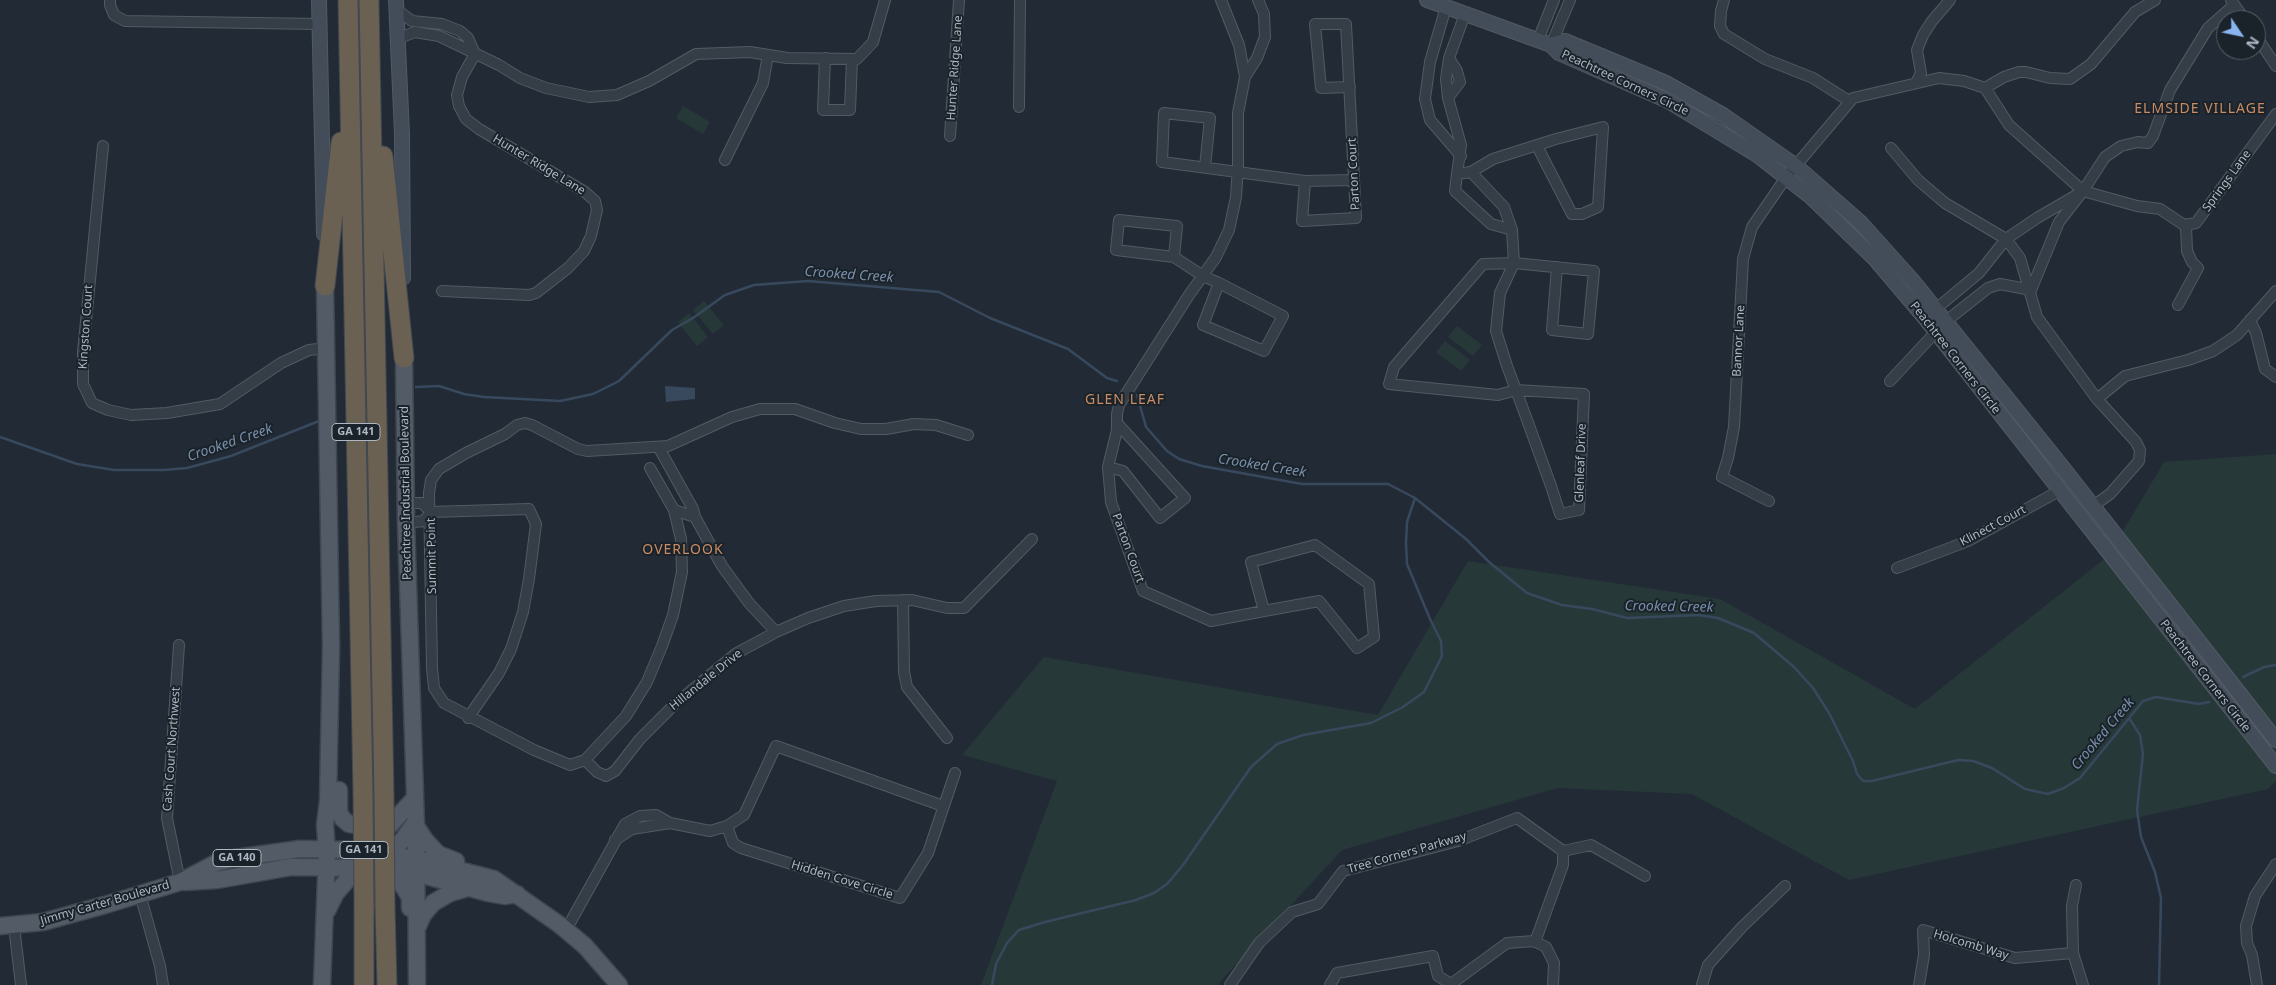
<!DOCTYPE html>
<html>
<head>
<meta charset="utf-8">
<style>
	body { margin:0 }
	#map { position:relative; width:2276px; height:985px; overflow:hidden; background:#222b35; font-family:"Noto Sans",sans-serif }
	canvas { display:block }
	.north { position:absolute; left:2216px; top:10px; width:50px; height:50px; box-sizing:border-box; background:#1a222a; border:1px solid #565e67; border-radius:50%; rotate:124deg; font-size:14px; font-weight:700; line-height:20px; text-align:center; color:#afb7c3 }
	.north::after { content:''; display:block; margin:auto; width:18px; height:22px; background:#88b4ef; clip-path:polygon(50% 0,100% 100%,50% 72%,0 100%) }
</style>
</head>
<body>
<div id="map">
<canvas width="2276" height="985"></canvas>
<div class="north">N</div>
</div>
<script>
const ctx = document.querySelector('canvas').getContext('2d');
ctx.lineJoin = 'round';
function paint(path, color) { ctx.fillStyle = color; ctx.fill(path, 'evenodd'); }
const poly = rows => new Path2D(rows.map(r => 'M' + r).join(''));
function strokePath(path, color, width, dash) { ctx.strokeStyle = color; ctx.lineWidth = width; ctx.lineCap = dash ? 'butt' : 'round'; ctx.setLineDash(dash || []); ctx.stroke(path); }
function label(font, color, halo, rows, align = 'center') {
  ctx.font = font + ' "Noto Sans",sans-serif'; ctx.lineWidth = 4; ctx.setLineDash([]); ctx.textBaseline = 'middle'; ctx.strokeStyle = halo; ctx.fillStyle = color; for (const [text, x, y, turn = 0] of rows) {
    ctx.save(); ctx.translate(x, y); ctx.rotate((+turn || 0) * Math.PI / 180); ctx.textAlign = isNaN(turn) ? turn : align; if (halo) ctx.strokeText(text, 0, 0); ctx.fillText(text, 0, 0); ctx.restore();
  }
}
const green = poly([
	[683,106,710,122,703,134,676,118],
	[704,301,724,325,713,334,693,310],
	[689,313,708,337,697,346,678,322],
	[1457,326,1482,345,1473,356,1448,337],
	[1445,341,1470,360,1461,371,1436,352],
	[2276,454,2276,781,2268,789,1849,880,1692,794,1558,788,1342,850,1220,982,1219,985,981,985,1057,781,962,755,1044,657,1378,715,1468,561,1720,599,1915,709,2108,556,2164,462]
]);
const water = poly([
	[665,386,695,388,695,399,666,402]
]);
const stream = poly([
	[416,387,439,386,464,394,484,397,560,401,593,394,619,381,672,330,693,318,725,295,754,285,808,281,939,292,990,318,1068,349,1107,378,1117,381],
	[1137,395,1146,427,1167,451,1179,459,1202,466,1302,484,1388,484,1415,498,1466,539,1489,562,1527,593,1562,605,1592,609,1627,618,1698,615,1718,618,1754,633,1794,667,1813,688,1829,713,1853,761,1857,774,1863,781,1872,781,1958,760,1973,761,1992,768,2025,789,2048,794,2064,788,2080,778,2143,701,2156,697,2199,704,2209,702],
	[0,437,77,464,114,470,164,470,187,468,231,456,319,421],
	[2243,677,2264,667,2276,665],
	[2129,718,2140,735,2143,754,2137,810,2141,837,2155,872,2161,898,2159,985],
	[992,985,996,964,1007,943,1019,930,1045,922,1136,900,1154,893,1167,884,1183,865,1251,767,1277,744,1303,735,1371,723,1403,707,1424,692,1442,656,1441,641,1430,619,1407,564,1406,543,1407,522,1415,498]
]);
const street = poly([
	[110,0,110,5,114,15,125,21,319,24],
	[1724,0,1721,11,1720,26,1724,34,1765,59,1813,78,1849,101],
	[2231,0,2245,20],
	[1446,7,1430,62,1425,99,1430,120,1461,156],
	[396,9,412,21,442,24,460,31,468,38,475,54],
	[1465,14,1449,58,1457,71,1460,82,1448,98,1461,145,1457,174,1471,172,1493,159,1556,139,1603,127,1598,207,1582,214,1572,214,1537,146],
	[2256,36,2276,66],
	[397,39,415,32,439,36,499,65,520,78,546,88,589,97,617,95,649,81,696,54,750,52,787,58,857,59,873,42,885,0],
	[1538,40,1554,0],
	[1551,45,1570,0],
	[825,58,823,110,850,110,852,59],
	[1245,77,1257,58,1265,37,1264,14,1258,0],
	[1916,83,1921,73,1917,50,1923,35,1932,21,1950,0],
	[1985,88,2009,125,2083,191,2137,206,2160,209,2184,225,2196,223,2276,114],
	[1448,98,1446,79,1449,58],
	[1019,107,1020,0],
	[950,136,959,0],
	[103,146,83,352,83,384,92,403,108,410,131,415,167,413,220,404,281,363,309,350,327,348],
	[1891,148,1918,180,1945,203,2006,239,2020,258,2037,317,2097,399],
	[725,160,763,83,768,55],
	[1205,167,1210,118,1164,113,1162,162,1305,181,1302,221,1356,218,1346,24,1315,24,1321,88,1350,87],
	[1471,172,1504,207,1512,230,1514,263,1594,271,1588,334,1552,330,1557,267],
	[1457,174,1455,191,1491,224,1512,230],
	[1305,181,1354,180],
	[1174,257,1177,226,1119,220,1116,250,1174,257,1203,276,1219,283,1283,316,1264,351,1203,325,1219,283],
	[442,291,529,295,536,293,568,268,584,251,591,236,597,210,595,201,585,192,479,129,466,119,459,106,457,95,462,77,475,54],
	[2178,305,2198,268,2192,262,2187,251,2186,225],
	[1931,313,1979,273,2006,239,2037,218,2080,193],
	[2250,320,2256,333,2265,369,2276,377],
	[1890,381,1945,322,1988,288,2000,284,2031,290,2059,222,2083,191,2105,157,2121,146,2138,142,2148,143,2153,136,2170,90,2208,28,2234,5],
	[1516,390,1498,395,1389,384,1394,367,1483,264,1514,263,1500,293,1496,331,1507,366,1516,390,1526,417,1551,486,1560,514,1579,510,1584,394,1516,390],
	[1117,423,1185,498,1160,518,1123,471,1108,467,1117,430,1117,414,1119,405,1189,295,1216,257,1229,230,1236,197,1238,166,1238,113,1245,77,1239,45,1221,0],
	[659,448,693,509,695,517],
	[1108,467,1111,502,1143,591,1211,621,1264,611,1319,601,1357,648,1374,637,1369,584,1315,545,1251,562,1264,611],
	[650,468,674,510,681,539,682,572,673,615,662,646,647,682,626,716,585,760,570,765,534,750,444,703,434,688,432,668,429,493,431,480,439,469,466,453,505,434,517,425,525,423,532,425,578,449,587,451,668,446,732,417,760,409,795,409,835,423,861,429,886,429,914,424,936,425,968,435],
	[1769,501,1722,477,1728,458,1734,427,1743,259,1752,227,1787,176,1853,98,1939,78,1964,81,1985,88,2004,77,2019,72,2026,72,2050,78,2070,79,2091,64,2135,12,2155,0],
	[406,503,422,503,431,512],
	[2093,506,2110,494,2139,461,2140,450,2136,442,2097,399,2125,376,2188,360,2213,351,2237,335,2276,291],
	[674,510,695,517,722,566,749,603,776,632],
	[431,512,529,509,536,524,529,579,523,612,511,649,499,673,468,718],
	[406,523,424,521,431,512],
	[1897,568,1968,541,2059,491],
	[903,600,904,672,907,687,947,738],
	[179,645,167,818,180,882],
	[585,760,597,772,606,776,615,771,640,739,675,704,735,654,776,632,808,618,844,606,876,601,912,600,947,608,964,608,1032,539],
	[727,826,733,843,741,848,900,898,928,853,955,773],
	[615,840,632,829,670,823,710,831,727,826,744,815,776,746,943,806],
	[2076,885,2072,906,2073,953,2083,985],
	[140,894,160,966,163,985],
	[14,926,21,985],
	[566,930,625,824,640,816,656,815,670,823],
	[1535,942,1563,865,1563,851],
	[1230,985,1259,943,1292,912,1318,904,1343,871,1458,841,1517,818,1563,851,1591,845,1645,876],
	[1330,985,1337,973,1433,956,1438,976,1451,984,1507,943,1534,941,1546,947,1554,963,1553,985],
	[1702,985,1708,965,1742,927,1785,886],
	[1919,985,1924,955,1923,930,2015,958,2073,953],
	[2257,985,2252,955,2247,943,2246,926,2255,896,2276,864]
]);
const secondary = poly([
	[319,0,324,234],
	[396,0,402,134,403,278],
	[1427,0,1551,45,1559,53,1668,101,1757,155,1811,197,1875,259,1925,318,2276,766],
	[1551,45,1565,41,1623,65,1666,83,1723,115,1796,166,1861,223,1913,281,2060,464,2276,740]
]);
const primary = poly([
	[404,358,406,523,416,826,417,985],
	[339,790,339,812,343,819,349,824,361,826,390,825,414,799],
	[416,826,425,840,438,854,456,861],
	[382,856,402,841,416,821],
	[380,872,400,882,405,889,410,898,410,908],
	[185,882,217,880,291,867,370,868,423,875,488,893,505,896,517,894],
	[327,911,336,893,348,879,356,873,368,870],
	[0,926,43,922,105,905,180,882,216,863,235,858,300,849,358,850,416,859,494,879,560,925,585,946,619,985],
	[418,926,423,915,433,903,450,893,471,887],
	[322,985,327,852,325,825,328,801,331,646,325,286]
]);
const highway = poly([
	[348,0,363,794],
	[369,0,384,794],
	[383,156,404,358],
	[325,286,341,142],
	[385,906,387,985],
	[364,985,364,906]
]);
const highwayBridge = poly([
	[363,794,364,906],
	[384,794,385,906]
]);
const shields = [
	[356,432,48],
	[364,850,48],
	[237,858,48]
];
const shieldNames = [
	["GA 141",356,432],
	["GA 141",364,850],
	["GA 140",237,858]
];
const streetNames = [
	["Hunter Ridge Lane",955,68,-86],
	["Peachtree Corners Circle",1625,83,25],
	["Hunter Ridge Lane",539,165,31],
	["Parton Court",1354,174,-93],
	["Springs Lane",2227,181,-54],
	["Kingston Court",86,327,-86],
	["Bannor Lane",1739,341,-87],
	["Peachtree Corners Circle",1955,358,52],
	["Glenleaf Drive",1581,463,-88],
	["Peachtree Industrial Boulevard",406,493,-91],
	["Klinect Court",1993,526,-28],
	["Parton Court",1128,548,70],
	["Summit Point",432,556,-91],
	["Peachtree Corners Circle",2205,676,52],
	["Hillandale Drive",706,680,-39],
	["Cash Court Northwest",172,749,-86],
	["Tree Corners Parkway",1407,853,-16],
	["Hidden Cove Circle",842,880,17],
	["Jimmy Carter Boulevard",105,903,-16],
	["Holcomb Way",1971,945,17]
];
const neighbourhoodNames = [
	["ELMSIDE VILLAGE",2200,109],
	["GLEN LEAF",1125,400],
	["OVERLOOK",683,550]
];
const waterNames = [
	["Crooked Creek",849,275,4],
	["Crooked Creek",230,443,-19],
	["Crooked Creek",1262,466,9],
	["Crooked Creek",1669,607,1],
	["Crooked Creek",2103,734,-50]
];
paint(green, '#263938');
paint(water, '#38495e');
strokePath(stream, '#38495e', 2.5);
strokePath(street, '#525a64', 12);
strokePath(secondary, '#525a64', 16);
strokePath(primary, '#3e4650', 19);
strokePath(highway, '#3f4751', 21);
strokePath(street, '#353d46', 10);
strokePath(secondary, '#434c59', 14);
strokePath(primary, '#535c66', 16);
strokePath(highway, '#6b6152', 19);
strokePath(highwayBridge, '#3f4751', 21, []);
strokePath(highwayBridge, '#6b6152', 19);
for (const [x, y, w] of shields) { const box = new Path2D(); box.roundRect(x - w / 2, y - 8.5, w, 17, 4); ctx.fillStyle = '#1a222a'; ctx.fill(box); strokePath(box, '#afb7c3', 1); }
label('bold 11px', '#afb7c3', null, shieldNames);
label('12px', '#afb7c3', '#1a222a', streetNames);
ctx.letterSpacing = '1px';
label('14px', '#ca8c63', '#1a222a', neighbourhoodNames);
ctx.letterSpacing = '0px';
label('italic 14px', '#798fa9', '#1a222a', waterNames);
</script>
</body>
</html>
